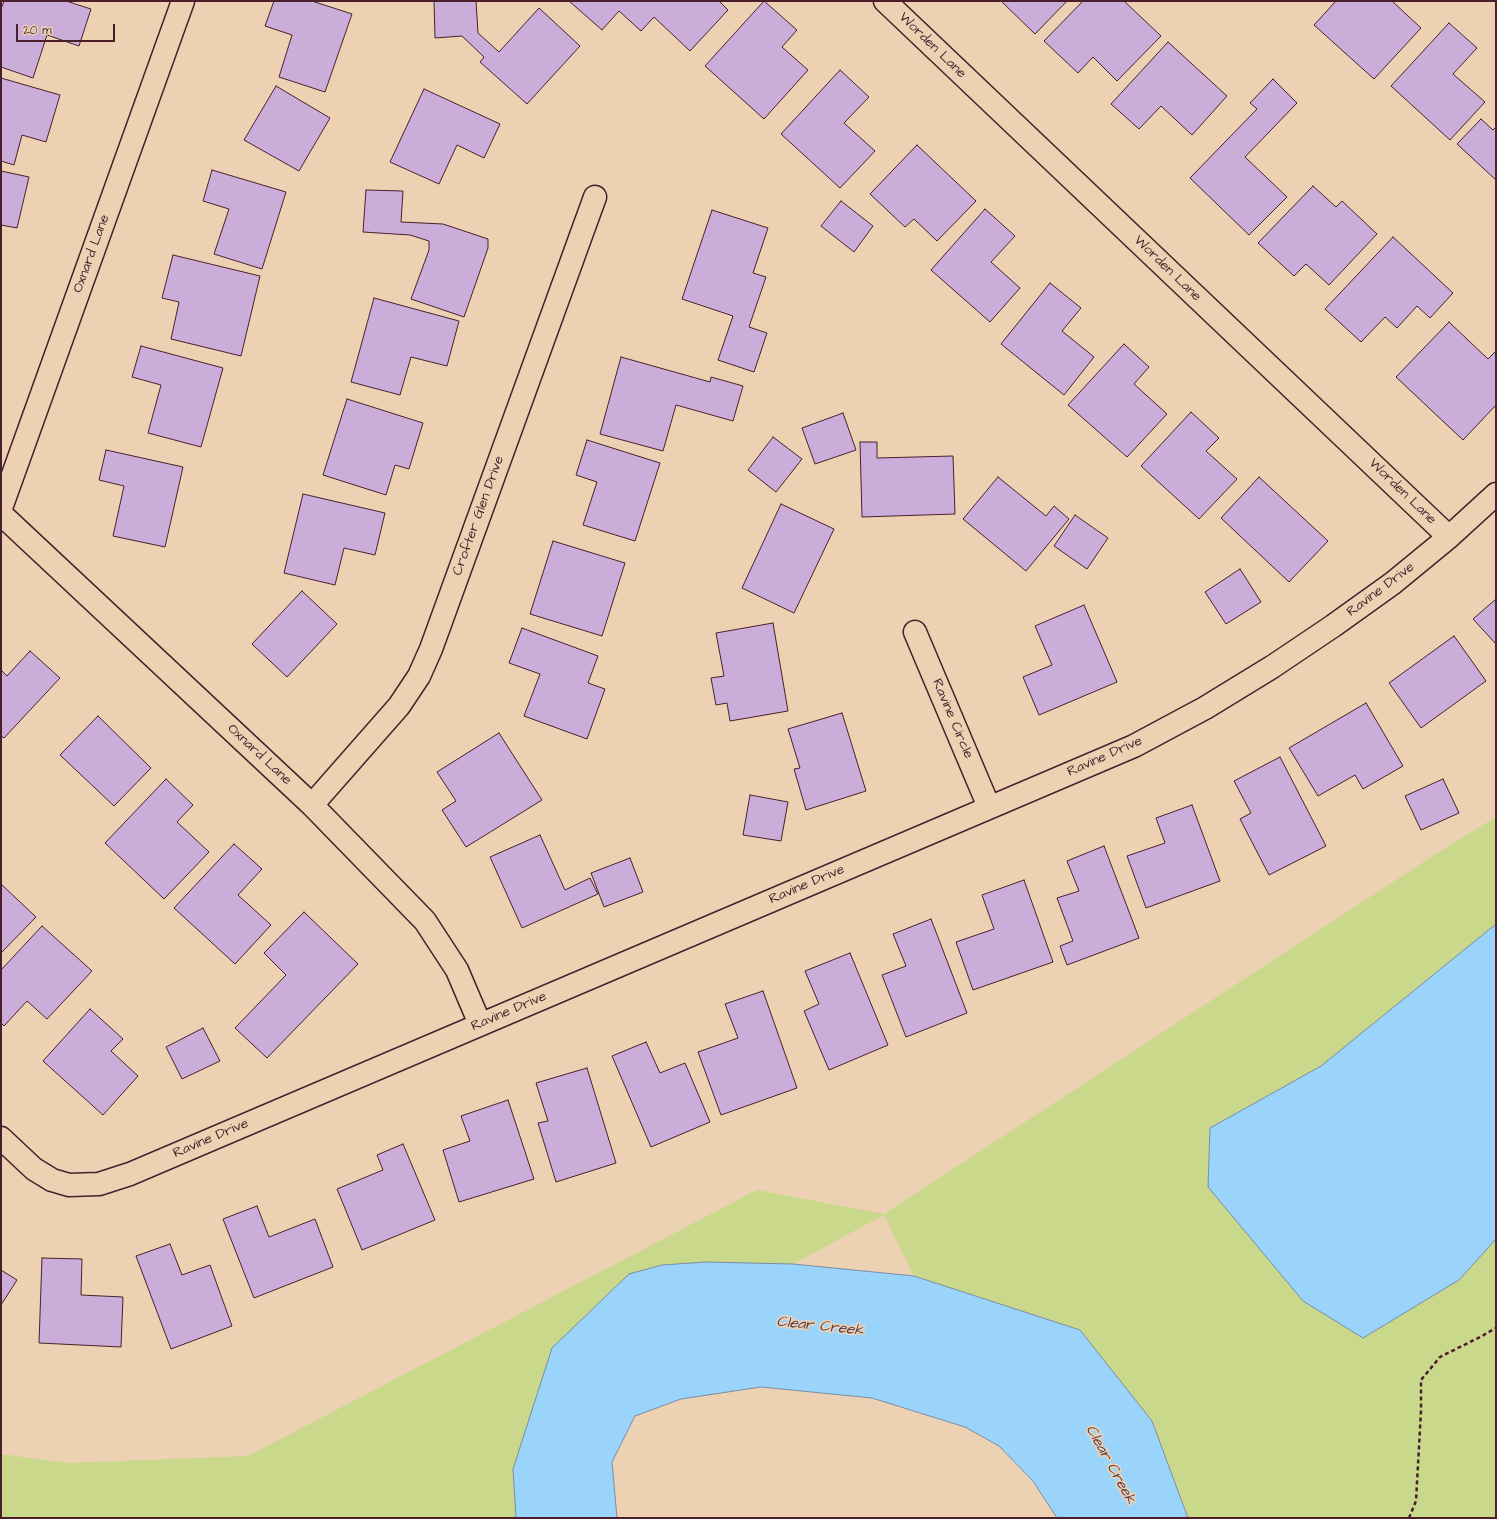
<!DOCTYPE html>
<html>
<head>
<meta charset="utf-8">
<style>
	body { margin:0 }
	#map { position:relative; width:1497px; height:1519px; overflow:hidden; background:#ecd2b3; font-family:"Architects Daughter",sans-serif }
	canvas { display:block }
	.frame { position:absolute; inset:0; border:2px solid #4a1f2b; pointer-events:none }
	.scale { position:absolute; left:16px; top:24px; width:99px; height:18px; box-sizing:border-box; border:2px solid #4a1f2b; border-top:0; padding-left:5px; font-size:12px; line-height:14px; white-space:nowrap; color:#4a1f2b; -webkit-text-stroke:3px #ecd2b3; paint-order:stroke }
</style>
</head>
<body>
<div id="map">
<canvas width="1497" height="1519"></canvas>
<div class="frame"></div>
<div class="scale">20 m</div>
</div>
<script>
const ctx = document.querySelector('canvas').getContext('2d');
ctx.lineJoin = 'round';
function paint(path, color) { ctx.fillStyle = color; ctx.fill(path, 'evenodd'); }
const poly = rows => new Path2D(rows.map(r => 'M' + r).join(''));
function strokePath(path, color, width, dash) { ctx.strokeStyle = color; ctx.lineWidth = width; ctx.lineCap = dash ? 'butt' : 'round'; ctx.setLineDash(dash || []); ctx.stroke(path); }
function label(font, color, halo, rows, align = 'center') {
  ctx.font = font + ' "Architects Daughter",sans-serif'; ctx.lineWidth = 3.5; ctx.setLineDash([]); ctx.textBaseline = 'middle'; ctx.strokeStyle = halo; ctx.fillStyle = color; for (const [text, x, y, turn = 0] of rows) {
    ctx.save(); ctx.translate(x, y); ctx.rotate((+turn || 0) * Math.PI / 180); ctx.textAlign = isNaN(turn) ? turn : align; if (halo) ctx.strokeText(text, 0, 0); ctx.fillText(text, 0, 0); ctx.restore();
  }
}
const green = poly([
	[1496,817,1496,1518,1188,1518,1152,1421,1080,1330,914,1276,884,1215,793,1264,706,1262,662,1265,513,1469,516,1518,1,1518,1,1454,68,1463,248,1456,757,1190,884,1214,1442,850]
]);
const water = poly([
	[1496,924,1496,1239,1459,1280,1363,1338,1303,1301,1208,1187,1210,1128,1321,1066,1496,924],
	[706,1262,793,1264,914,1276,1080,1330,1152,1421,1188,1518,1057,1518,1033,1481,999,1446,965,1427,872,1398,761,1387,681,1399,635,1416,612,1462,617,1518,516,1518,513,1469,552,1348,629,1274,662,1265,706,1262]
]);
const building = poly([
	[4,1,66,1,91,9,79,46,47,35,33,78,1,67,1,9,4,1],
	[274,1,312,1,352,14,325,92,279,77,292,35,265,26,274,1],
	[434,1,476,1,478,33,499,52,539,8,580,46,527,104,480,62,484,57,462,36,435,38,434,1],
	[569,1,719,1,728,10,690,51,654,17,641,31,619,11,602,30,569,1],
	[764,1,797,30,782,47,808,70,764,119,705,66,764,1],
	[1001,1,1067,1,1035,34,1001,1],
	[1083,1,1124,1,1161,36,1117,81,1093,57,1078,73,1044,41,1083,1],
	[1336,1,1392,1,1421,28,1374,79,1314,25,1336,1],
	[1449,23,1477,48,1453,74,1485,102,1450,140,1391,86,1449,23],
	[1168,42,1227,96,1192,135,1161,106,1139,129,1111,104,1168,42],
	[840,70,869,97,844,123,875,151,840,188,781,134,840,70],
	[1,78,60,95,46,142,22,135,14,165,1,161,1,78],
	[1273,79,1297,103,1245,157,1287,197,1249,235,1190,178,1257,109,1250,103,1273,79],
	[276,86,330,118,299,171,244,140,276,86],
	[424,89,500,124,484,158,457,145,439,184,390,162,424,89],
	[1481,119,1493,130,1496,127,1496,180,1457,144,1481,119],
	[917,145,976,201,937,241,914,219,905,227,870,194,917,145],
	[212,170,286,192,262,269,214,254,229,209,203,201,212,170],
	[1,171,29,177,17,228,1,225,1,171],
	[1313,186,1336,207,1342,201,1377,234,1329,285,1306,264,1294,276,1258,243,1313,186],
	[366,190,403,191,401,222,443,224,488,239,488,248,464,317,411,299,429,250,429,241,410,235,363,232,366,190],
	[841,201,873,226,854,252,821,226,841,201],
	[985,209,1015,236,991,262,1020,288,990,322,931,270,985,209],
	[712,210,768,228,753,273,766,277,749,327,767,333,754,372,718,360,733,316,682,299,712,210],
	[1393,237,1453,293,1430,318,1417,306,1397,328,1385,317,1361,342,1325,309,1393,237],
	[173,255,260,276,241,356,171,339,179,302,162,298,173,255],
	[1050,283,1081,308,1062,331,1094,357,1064,395,1001,344,1050,283],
	[374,298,459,321,447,366,411,357,400,395,351,382,374,298],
	[1449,322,1488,359,1496,351,1496,405,1463,440,1396,377,1449,322],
	[1124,344,1149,367,1134,384,1167,414,1127,457,1068,405,1124,344],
	[141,346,223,368,201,447,148,433,161,385,132,377,141,346],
	[621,357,710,382,711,377,743,386,733,421,676,405,663,451,600,434,621,357],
	[347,399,423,423,409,469,395,465,386,495,323,475,347,399],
	[1191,412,1219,438,1206,451,1237,479,1199,519,1141,466,1191,412],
	[843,413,856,450,815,464,802,428,843,413],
	[773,437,802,459,776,492,748,470,773,437],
	[587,440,660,463,635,541,583,525,597,482,576,475,587,440],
	[860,442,877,442,877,458,953,456,955,514,862,517,860,442],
	[106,450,183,467,165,547,113,536,124,486,99,480,106,450],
	[998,477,1046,516,1054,506,1069,519,1026,571,963,519,998,477],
	[1259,477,1328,541,1289,582,1221,518,1259,477],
	[303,494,385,513,375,555,344,548,335,585,284,573,303,494],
	[781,504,834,529,794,613,742,588,781,504],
	[1075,515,1108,538,1087,569,1054,546,1075,515],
	[553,541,625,563,602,636,530,614,553,541],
	[1240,569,1261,602,1226,624,1205,592,1240,569],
	[302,591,337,624,287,677,252,644,302,591],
	[1496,599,1496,644,1473,619,1496,599],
	[1084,605,1117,682,1039,715,1023,677,1052,665,1035,626,1084,605],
	[773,623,788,711,730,721,727,703,716,705,711,678,724,676,716,633,773,623],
	[522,628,598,656,588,683,605,689,587,739,524,716,540,674,509,663,522,628],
	[1454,636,1486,681,1421,728,1389,683,1454,636],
	[30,651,60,678,4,738,1,736,1,670,7,676,30,651],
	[1366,703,1403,766,1363,789,1355,775,1318,796,1289,748,1366,703],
	[842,713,866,791,806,810,794,769,800,768,788,729,842,713],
	[98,716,151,768,114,806,60,755,98,716],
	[499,733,542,800,466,847,442,810,456,801,437,772,499,733],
	[1280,757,1326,846,1269,875,1240,819,1251,813,1234,781,1280,757],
	[166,779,193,805,177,822,209,852,164,899,105,843,166,779],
	[1443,779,1459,813,1421,830,1405,796,1443,779],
	[750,795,788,802,781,841,743,835,750,795],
	[1192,805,1220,881,1146,908,1127,856,1165,843,1156,818,1192,805],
	[540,835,565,890,590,878,598,894,522,928,490,857,540,835],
	[234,844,262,869,238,895,271,925,235,964,174,908,234,844],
	[1104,846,1139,938,1067,965,1060,946,1073,941,1057,898,1079,891,1067,861,1104,846],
	[630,858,643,892,604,907,591,873,630,858],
	[1024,880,1053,962,973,990,956,942,994,929,982,895,1024,880],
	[1,884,36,917,1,953,1,884],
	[304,912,358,964,267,1058,235,1028,286,975,264,953,304,912],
	[931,919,967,1013,906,1037,882,975,906,966,893,934,931,919],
	[42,926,92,971,47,1019,27,1001,4,1026,1,1023,1,970,42,926],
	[850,953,888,1045,829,1070,804,1011,819,1004,805,971,850,953],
	[763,991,797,1088,721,1115,698,1052,738,1038,725,1004,763,991],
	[90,1009,123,1039,111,1051,138,1076,103,1115,43,1061,90,1009],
	[203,1028,220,1061,182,1079,166,1047,203,1028],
	[646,1042,660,1073,685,1063,710,1122,651,1147,612,1056,646,1042],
	[587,1068,616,1163,556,1182,538,1123,548,1121,536,1083,587,1068],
	[508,1100,534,1179,459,1202,443,1150,470,1141,461,1116,508,1100],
	[403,1144,435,1220,362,1250,337,1189,383,1170,377,1155,403,1144],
	[257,1206,269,1237,315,1219,333,1267,254,1298,223,1219,257,1206],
	[170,1244,182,1275,210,1265,232,1326,171,1349,136,1256,170,1244],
	[42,1258,82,1259,81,1295,123,1297,121,1347,39,1343,42,1258],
	[1,1270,17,1280,1,1305,1,1270]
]);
const path = poly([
	[1409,1518,1416,1501,1421,1411,1421,1380,1440,1357,1482,1336,1496,1328]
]);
const minor = poly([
	[885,1,1449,537],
	[1,508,183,1],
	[1,514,312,805,425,921,457,970,480,1024],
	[915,632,989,807],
	[312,805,399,706,419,676,431,649,595,197],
	[1,1138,34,1169,52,1180,69,1185,99,1184,130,1174,1134,746,1205,708,1272,667,1333,626,1393,583,1449,537,1496,494]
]);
const streetNames = [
	["Worden Lane",932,46,44],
	["Oxnard Lane",92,254,-70],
	["Worden Lane",1167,269,44],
	["Worden Lane",1402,492,44],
	["Crofter Glen Drive",479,516,-70],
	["Ravine Drive",1381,590,-37],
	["Ravine Circle",952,719,67],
	["Oxnard Lane",259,755,43],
	["Ravine Drive",1105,757,-24],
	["Ravine Drive",807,885,-23],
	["Ravine Drive",509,1012,-23],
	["Ravine Drive",211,1139,-23]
];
const waterNames = [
	["Clear Creek",820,1327,6],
	["Clear Creek",1110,1465,61]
];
paint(green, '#cad88b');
paint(water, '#9ad4fa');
strokePath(water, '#7a8ca7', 1);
paint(building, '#caadd9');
strokePath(building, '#4a1f2b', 1);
strokePath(minor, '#4a1f2b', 25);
strokePath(path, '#4a1f2b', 2.5, [4, 3]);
strokePath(minor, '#ecd2b3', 22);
label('14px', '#4a1f2b', '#ecd2b3', streetNames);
label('italic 15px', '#563a4a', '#ecd2b3', waterNames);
</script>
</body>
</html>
